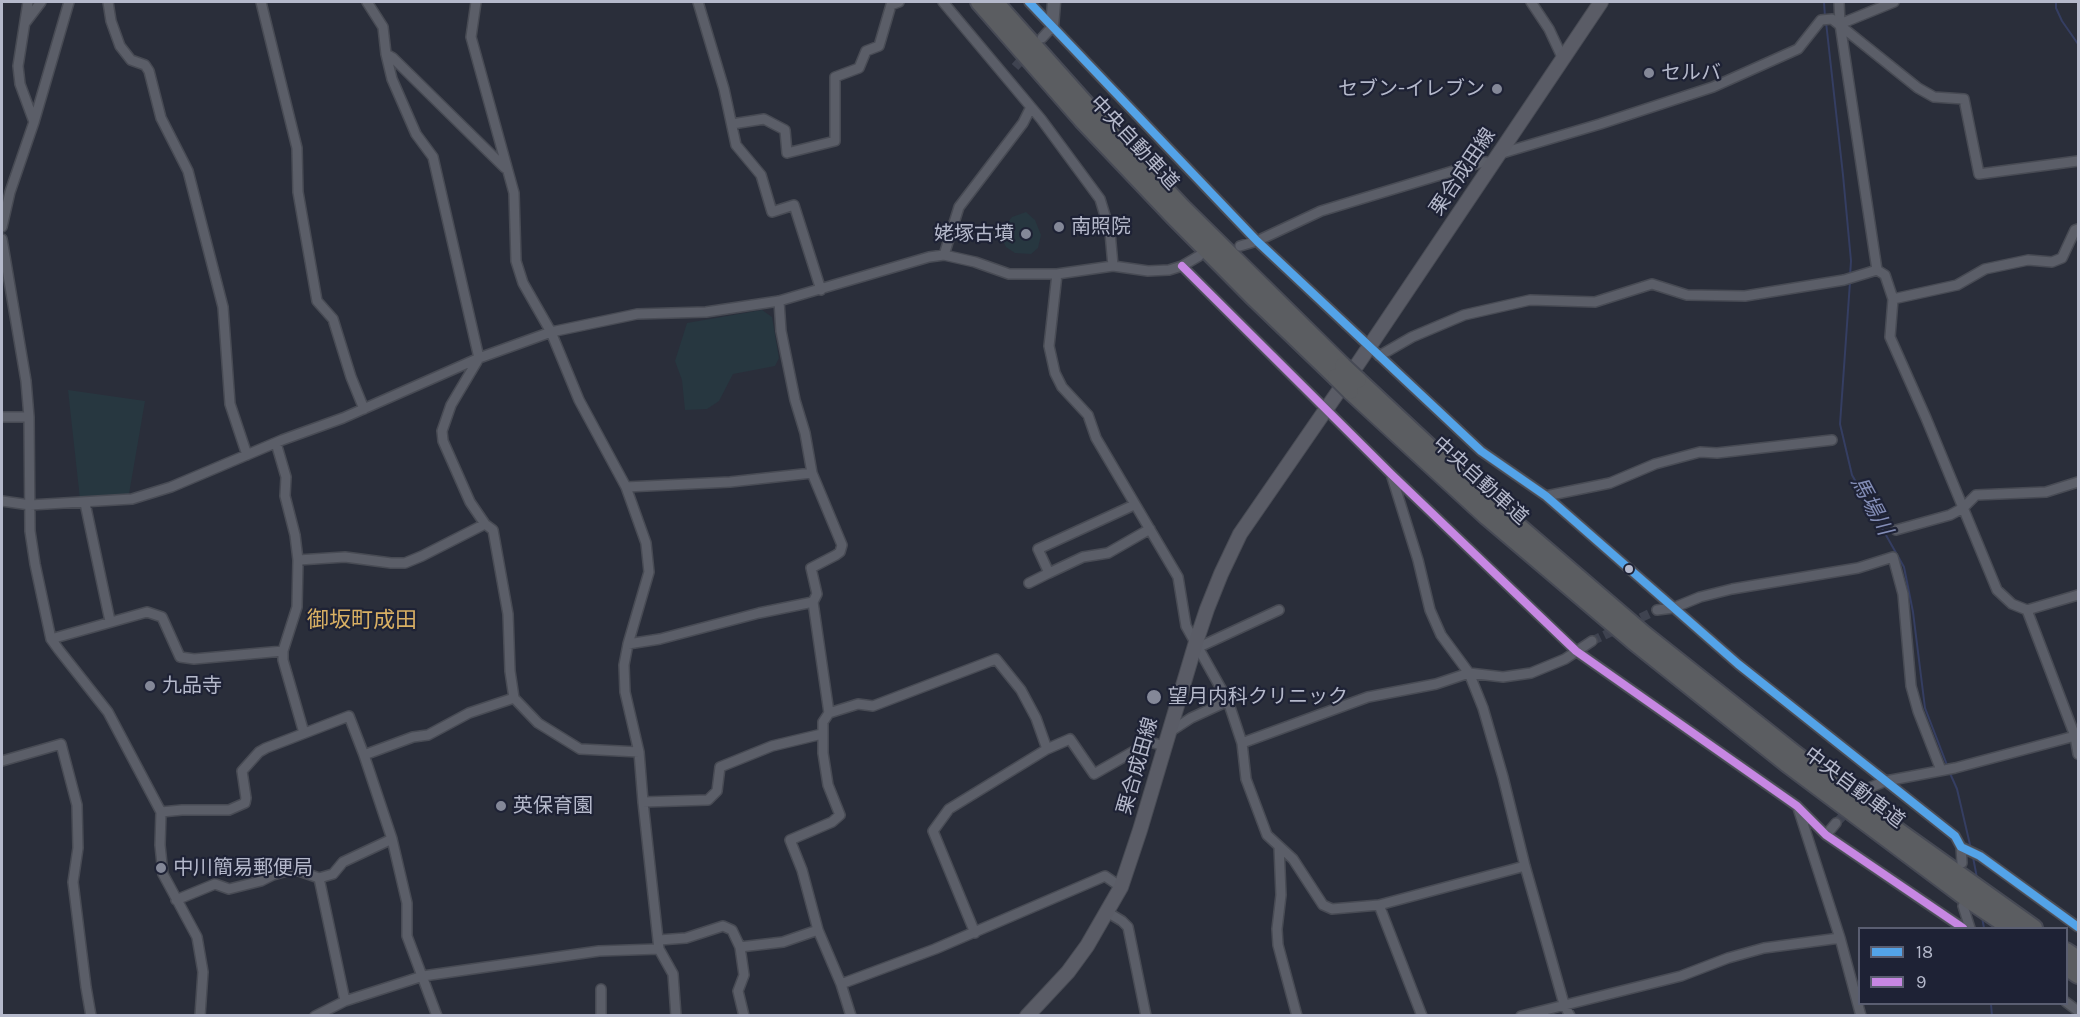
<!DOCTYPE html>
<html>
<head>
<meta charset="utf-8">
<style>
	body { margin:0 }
	#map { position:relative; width:2080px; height:1017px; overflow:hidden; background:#2a2e3a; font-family:Karla,sans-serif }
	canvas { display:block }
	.frame { position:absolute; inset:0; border:3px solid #b5b9cb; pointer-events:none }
	.legend { position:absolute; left:1858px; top:927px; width:210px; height:78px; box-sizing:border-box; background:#1e2235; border:2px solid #5a5e71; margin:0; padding:8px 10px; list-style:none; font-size:18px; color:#b5b9cb }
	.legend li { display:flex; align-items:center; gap:12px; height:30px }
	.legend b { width:30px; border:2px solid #5a5e71 }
</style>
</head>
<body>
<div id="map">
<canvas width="2080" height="1017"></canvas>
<div class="frame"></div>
<ul class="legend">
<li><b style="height:8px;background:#53a3e8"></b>18</li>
<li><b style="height:8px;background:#c787e3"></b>9</li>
</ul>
</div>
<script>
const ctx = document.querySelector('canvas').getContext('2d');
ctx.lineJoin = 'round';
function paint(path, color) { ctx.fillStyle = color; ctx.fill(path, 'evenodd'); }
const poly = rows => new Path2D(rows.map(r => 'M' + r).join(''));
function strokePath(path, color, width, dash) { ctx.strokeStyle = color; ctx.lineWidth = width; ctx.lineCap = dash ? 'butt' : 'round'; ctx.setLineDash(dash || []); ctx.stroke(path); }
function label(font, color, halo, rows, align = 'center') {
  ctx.font = font + ' Karla,"Noto Sans JP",sans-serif'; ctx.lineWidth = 4.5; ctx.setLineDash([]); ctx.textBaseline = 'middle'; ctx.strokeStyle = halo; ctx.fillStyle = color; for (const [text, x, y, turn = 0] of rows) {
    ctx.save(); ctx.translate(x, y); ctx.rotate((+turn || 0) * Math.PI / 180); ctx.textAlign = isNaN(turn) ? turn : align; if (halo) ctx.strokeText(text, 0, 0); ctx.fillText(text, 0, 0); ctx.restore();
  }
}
const green = poly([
	[1026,212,1035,220,1041,235,1038,248,1031,254,1015,253,1006,247,1002,239,1003,228,1012,217],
	[762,310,772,317,779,358,775,366,733,374,719,401,707,409,685,410,682,380,675,361,687,323],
	[68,390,145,401,129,494,80,499]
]);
const stream = poly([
	[1824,2,1825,17],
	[2056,2,2056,8,2062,21,2078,44],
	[1826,22,1843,175,1851,261,1850,276],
	[1850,282,1840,424,1852,475,1904,567,1913,612,1925,708,1947,765],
	[1949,771,1957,789,1971,849],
	[1973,857,1977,878],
	[1982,917,1984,928],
	[1991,1004,1992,1016]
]);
const minorTunnel = poly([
	[1015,67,1028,53],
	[1592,641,1657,610],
	[1836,823,1871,787]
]);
const minor = poly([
	[28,2,18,66,20,84,34,122],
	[108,2,111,21,120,46,131,60,145,65,149,71,161,118,188,171,223,307,230,404,247,455],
	[261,2,297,148,298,192,317,301,333,319,351,377,364,409],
	[367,2,383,27,386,54,393,58,505,168],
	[476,2,471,37,514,193,516,261,523,283,551,332,579,400,626,487,646,543,649,572,628,644,624,665,625,692,639,752,643,802,659,949,673,974,676,1016],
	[698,2,724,89,736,145,761,175,772,212,794,205,821,290],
	[943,2,1041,119,1100,199,1110,232,1113,266],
	[1029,2,1257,241,1481,451,1546,496,1738,664,1955,836,1961,847,1980,856,2078,927],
	[1531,2,1549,29,1563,59],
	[1839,2,1840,24,1877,270],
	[25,23,41,2],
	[1840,24,1894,2],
	[1042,38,1052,27],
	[386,54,392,79,416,134,433,157,479,358,451,405,442,431,443,441,470,502,485,524,493,530,508,614,510,671,514,698,538,723,580,749,639,752],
	[732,124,764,119,785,130,787,153,835,141,835,77,859,68,866,51,879,46,891,5,899,2],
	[1499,154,1600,124,1713,87,1798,49,1821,20,1832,19,1918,88,1934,97,1964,99,1979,174,2078,161],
	[2,227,10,192,34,122,69,2],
	[2,239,26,381,29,417,30,531,35,564,51,639,59,650,108,712,161,812,160,845,163,874,197,937,203,972,200,1016],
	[1240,246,1257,241,1321,211,1483,162,1493,162],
	[944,255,959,207,1023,123,1031,107],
	[1182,266,1391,474,1576,651,1797,806,1826,835,1963,928],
	[1057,274,1049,346,1055,373,1062,387,1088,415,1096,438,1178,577,1186,626,1228,701],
	[1893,299,1957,285,1985,269,2028,260,2052,262,2062,258,2075,230,2078,229],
	[779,301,781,331,795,400,805,433,812,473,842,545,840,552,836,555,811,568,817,594,813,602,829,713],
	[1379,356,1412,337,1464,315,1530,300,1595,302,1652,284,1687,295,1745,296,1844,280,1877,270,1885,275,1893,299,1890,337,1926,418,1997,590,2012,604,2027,610,2078,595],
	[2,417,29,417],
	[276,443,286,477,285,496,295,535,298,560,297,607,283,651,283,660,304,733],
	[1392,477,1418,560,1430,610,1441,635,1469,673,1483,708,1503,777,1525,866,1564,1004,1570,1016],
	[626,487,730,482,812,473],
	[1546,496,1610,483,1655,464,1700,452,1717,453,1832,440],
	[2,501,30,505,132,499,171,487,282,440,343,418,479,358,551,332,637,314,706,312,779,301,929,257,944,255,975,262,1009,274,1057,274,1113,266,1148,271,1169,270,1182,266,1199,256],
	[85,503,110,621],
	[1134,505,1038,549,1049,573,1083,557,1108,553,1150,529],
	[1896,530,1950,515,1963,508,1976,495,2046,492,2078,482],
	[298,560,345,557,391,563,405,563,422,556,485,524],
	[1029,583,1049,573],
	[1657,610,1673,608,1700,597,1732,589,1858,568,1893,557,1903,594,1911,686,1918,711,1941,770],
	[2027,610,2075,736,2078,754],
	[51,639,147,612,162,617,180,657,194,659,283,651],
	[628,644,660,639,759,613,813,602],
	[1197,648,1279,610],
	[1168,733,1191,718,1228,701,1242,743,1246,779,1267,835,1293,859,1323,905,1332,909,1379,905,1422,1016],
	[1242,743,1368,697,1436,684,1469,673,1503,677,1531,673,1565,659,1592,641],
	[1047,749,1070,739,1094,774,1150,742,1164,746],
	[364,755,413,737,428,735,469,713,514,698],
	[2,761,61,744,77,805,78,848,73,882,86,987,91,1016],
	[1871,787,1886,781,1955,768,2075,736],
	[643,802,708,800,717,791,720,767,772,746,822,734],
	[1798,808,1840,938,1861,1016],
	[161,812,182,810,229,810,245,803,246,798,242,771,259,752,266,748,349,716,364,755,392,839,407,903,407,936,437,1016],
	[1826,835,1836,823],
	[1279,846,1281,895,1277,929,1278,945,1297,1016],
	[1961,847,1962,863],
	[319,878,345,1001],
	[176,900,215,884,229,889,261,881,273,875,287,871,299,871,319,878,333,874,343,862,392,839],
	[1379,905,1525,866],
	[1963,906,1970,928],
	[1107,912,1122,921,1128,927,1146,1016],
	[659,940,686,938,723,926,732,930,740,947,783,942,818,930],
	[740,947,744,975,738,991,744,1016],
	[841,984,935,949,1105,876,1121,887],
	[601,989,601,1016],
	[2066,1002,2078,1011],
	[315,1016,345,1001,423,976,599,951,659,949],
	[851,1016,841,984,818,930,802,870,790,840,832,822,840,815,828,785,823,753,823,722,829,713,858,704,873,706,996,659,1021,690,1036,718,1047,749,949,809,933,831,975,933],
	[1521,1016,1681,976,1728,958,1764,948,1840,938]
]);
const tertiary = poly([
	[1052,27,1054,2]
]);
const secondary = poly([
	[1357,365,1601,2],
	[1027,1016,1068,972,1087,946,1121,887,1140,830,1196,642,1207,609,1221,574,1240,534,1338,392]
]);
const motorway = poly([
	[979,2,1082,120,1174,217,1251,295,1336,377],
	[995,2,1093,112,1183,208,1343,366],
	[1358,380,1465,480,1644,634,1794,753,1873,813,2034,928],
	[1350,391,1487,517,1633,641,1786,763,1969,900,2011,928],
	[2066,951,2078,959],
	[2066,967,2078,975]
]);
const motorwayBridge = poly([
	[1343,366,1358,380],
	[1336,377,1350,391]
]);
const bus1 = poly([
	[1029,2,1257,241,1481,451,1546,496,1738,664,1955,836,1961,847,1980,856,2078,927]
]);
const bus2 = poly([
	[1182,266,1391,474,1576,651,1797,806,1826,835,1963,928]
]);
const markers = [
	[1649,73,6,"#848898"],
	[1497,89,6,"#848898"],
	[1059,227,6,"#848898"],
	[1026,234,6,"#848898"],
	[1629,569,5,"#b5b9cb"],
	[150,686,6,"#848898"],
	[1154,697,8,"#848898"],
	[501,806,6,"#848898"],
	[161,868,6,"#848898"]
];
const poiNames = [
	["セルバ",1661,73],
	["セブン-イレブン",1485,89,"right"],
	["南照院",1071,227],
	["姥塚古墳",1014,234,"right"],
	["九品寺",162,686],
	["望月内科クリニック",1168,697],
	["英保育園",513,806],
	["中川簡易郵便局",173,868]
];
const streetNames = [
	["中央自動車道",1134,143,47],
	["栗合成田線",1463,172,-56],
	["中央自動車道",1480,481,42],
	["栗合成田線",1138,766,-74],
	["中央自動車道",1854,788,37]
];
const waterNames = [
	["馬場川",1871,506,62]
];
const quarterNames = [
	["御坂町成田",362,621]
];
paint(green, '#273740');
strokePath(stream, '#353e62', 2);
strokePath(minorTunnel, '#3f4350', 9, [9, 4.5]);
strokePath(minor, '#484b54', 12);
strokePath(tertiary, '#484b54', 15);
strokePath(secondary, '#484b54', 16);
strokePath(motorway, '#474a55', 20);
strokePath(minor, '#5b5e68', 9);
strokePath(tertiary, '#5b5e68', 12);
strokePath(secondary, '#5a5c66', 14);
strokePath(motorway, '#5b5d61', 16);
strokePath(motorwayBridge, '#474a55', 20, []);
strokePath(motorwayBridge, '#5b5d61', 16);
strokePath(bus1, '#53a3e8', 8);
strokePath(bus2, '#c787e3', 8);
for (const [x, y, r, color] of markers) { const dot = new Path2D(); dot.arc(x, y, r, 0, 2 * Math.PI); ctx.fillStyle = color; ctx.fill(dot); strokePath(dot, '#1e2235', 2); }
label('20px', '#b5b9cb', '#1e2235', poiNames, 'left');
label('20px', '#b5b9cb', '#1e2235', streetNames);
label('italic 21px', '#848eb7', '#1e2235', waterNames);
label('22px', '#d8af63', '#1e2235', quarterNames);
</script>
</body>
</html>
